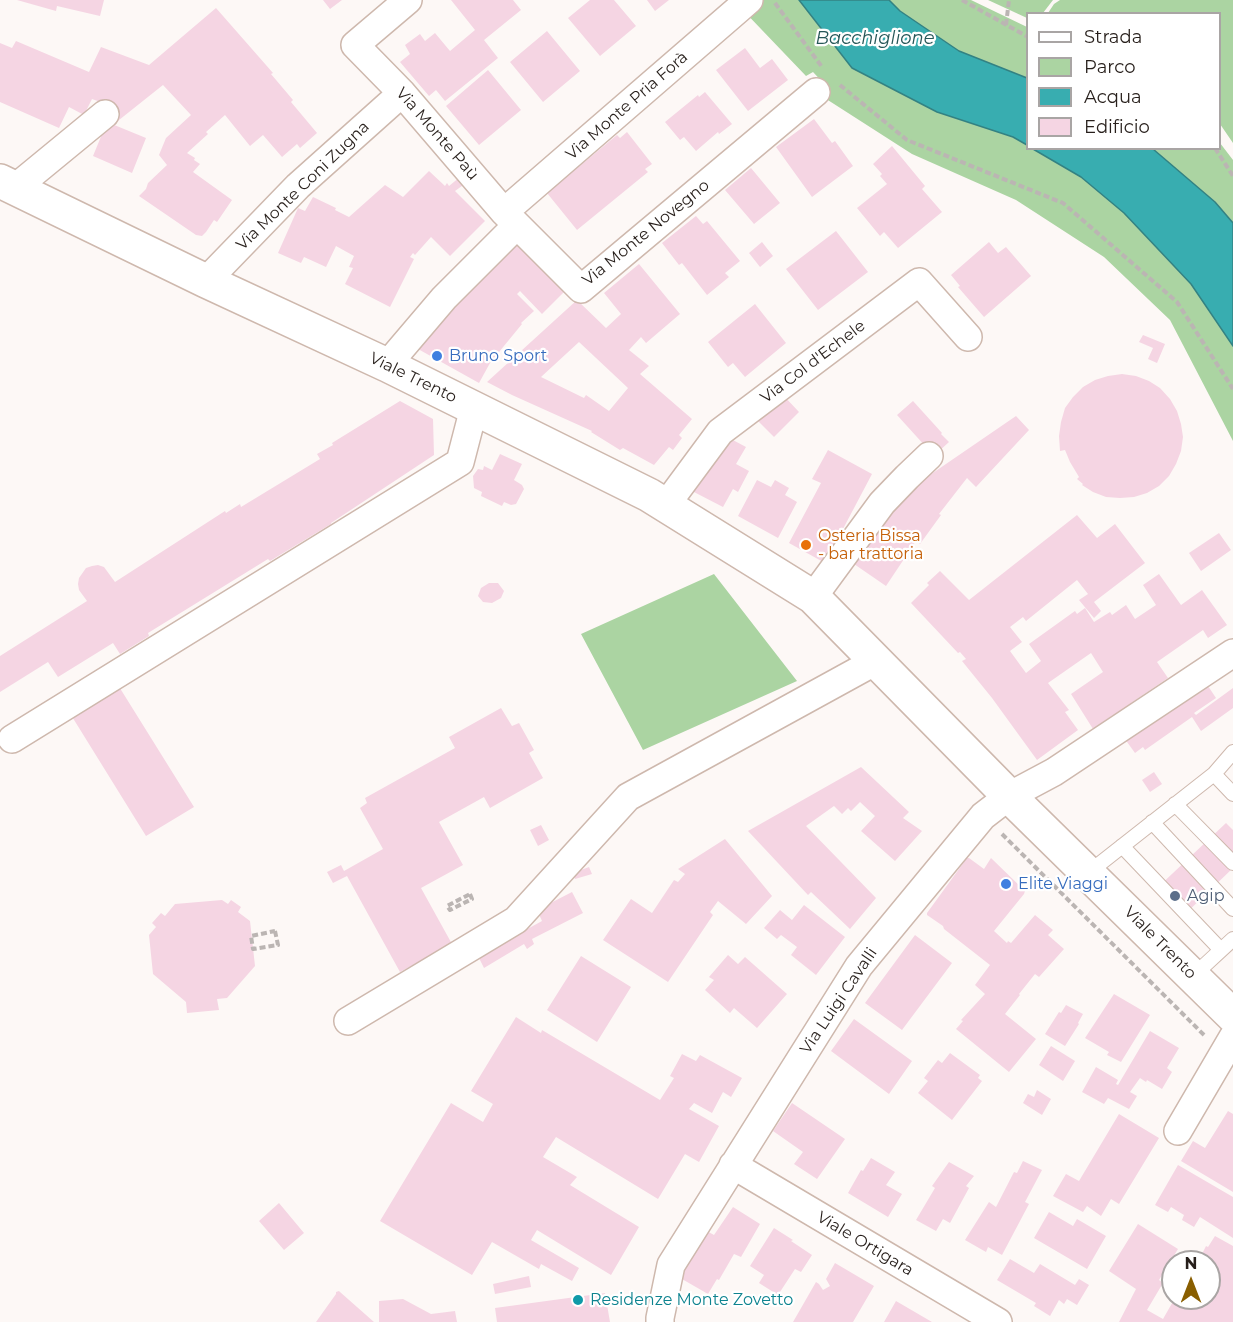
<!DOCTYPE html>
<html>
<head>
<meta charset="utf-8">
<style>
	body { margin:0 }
	#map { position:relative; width:1233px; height:1322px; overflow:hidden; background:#fdf8f6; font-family:Montserrat,sans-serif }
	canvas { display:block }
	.legend { position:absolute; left:1026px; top:12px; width:195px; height:138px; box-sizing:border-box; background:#fff; border:2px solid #a9a5a4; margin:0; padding:8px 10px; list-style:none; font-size:18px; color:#271f1b }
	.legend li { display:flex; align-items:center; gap:12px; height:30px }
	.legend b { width:30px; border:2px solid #a9a5a4 }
	.north { position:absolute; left:1161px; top:1250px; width:60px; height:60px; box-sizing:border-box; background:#fff; border:2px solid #a9a5a4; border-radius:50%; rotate:0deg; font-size:16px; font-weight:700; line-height:24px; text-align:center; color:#271f1b }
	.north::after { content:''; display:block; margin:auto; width:21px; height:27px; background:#895e00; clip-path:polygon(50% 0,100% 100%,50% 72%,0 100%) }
</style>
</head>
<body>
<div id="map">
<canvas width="1233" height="1322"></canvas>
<ul class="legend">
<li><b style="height:8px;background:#fff"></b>Strada</li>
<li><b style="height:16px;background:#abd4a2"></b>Parco</li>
<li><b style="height:16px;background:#38adb0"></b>Acqua</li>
<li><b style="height:16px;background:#f5d5e3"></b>Edificio</li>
</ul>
<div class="north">N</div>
</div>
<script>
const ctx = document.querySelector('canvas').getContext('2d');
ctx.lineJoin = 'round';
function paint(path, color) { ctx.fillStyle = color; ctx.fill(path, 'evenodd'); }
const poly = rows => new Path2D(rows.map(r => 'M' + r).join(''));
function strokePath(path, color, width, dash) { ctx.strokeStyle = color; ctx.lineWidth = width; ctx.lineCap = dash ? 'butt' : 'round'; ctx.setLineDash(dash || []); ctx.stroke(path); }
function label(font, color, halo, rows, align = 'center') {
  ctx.font = font + ' Montserrat,sans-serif'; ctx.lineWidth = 4.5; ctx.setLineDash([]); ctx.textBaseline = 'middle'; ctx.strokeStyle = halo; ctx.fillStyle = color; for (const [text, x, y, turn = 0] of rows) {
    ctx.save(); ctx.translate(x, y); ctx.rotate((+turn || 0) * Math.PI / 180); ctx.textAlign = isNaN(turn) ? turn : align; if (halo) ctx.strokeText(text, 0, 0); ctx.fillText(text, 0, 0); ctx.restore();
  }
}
const green = poly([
	[747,0,799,0,852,68,937,112,1013,137,1027,145,1028,148,1033,149,1081,177,1124,213,1191,284,1233,346,1233,441,1170,320,1104,257,1016,200,912,154,820,95,828,88,813,72,806,76,739,6],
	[889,0,971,0,1027,27,1027,78,959,51,900,11],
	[988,0,1053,0,1043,13,1028,14,1027,18],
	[1060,0,1233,0,1233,143,1220,124,1220,14,1048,13,1054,4],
	[1220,143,1233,160,1233,223,1215,202,1153,149,1220,148],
	[714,574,797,681,643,750,581,634]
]);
const water = poly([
	[799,0,889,0,900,11,959,51,1027,78,1027,145,1013,137,937,112,852,68,799,0],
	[1033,149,1153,149,1215,202,1233,223,1233,346,1191,284,1124,213,1081,177,1033,149]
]);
const building = poly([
	[17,0,104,0,100,16,57,6,56,11],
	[323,0,342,0,330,9],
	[451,0,513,0,521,10,484,40,498,58,445,101,436,90,429,96,400,62,410,54,405,45,420,34,425,41,435,33,450,51,475,30],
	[590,0,614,0,636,26,600,56,568,18],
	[647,0,669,0,655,11],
	[216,8,273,73,271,74,293,100,291,102,317,133,300,148,297,144,282,157,263,135,250,146,225,115,206,132,208,134,187,153,195,158,194,160,200,164,193,172,232,200,217,222,214,220,206,232,202,236,196,235,139,196,146,189,148,183,167,165,159,155,166,138,191,115,163,85,114,124,100,108,106,104,92,99,84,115,69,107,59,128,0,102,0,43,12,48,16,41,89,72,101,47,149,65],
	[547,31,580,71,543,102,510,62],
	[745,48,760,68,772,59,788,80,748,111,716,70],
	[488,70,521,110,479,145,446,106],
	[705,92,732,124,719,134,718,132,696,151,684,137,680,140,665,122,698,95,699,97],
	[814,119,832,143,835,141,853,166,812,197,776,147],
	[107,122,146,138,132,173,93,156],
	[627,132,652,164,645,169,648,172,577,230,547,193,617,135,620,138],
	[892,146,925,186,922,189,942,212,898,248,884,232,880,236,857,208,887,184,880,176,882,174,873,164],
	[751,168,780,203,754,224,725,190],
	[429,171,445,186,447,183,449,186,460,177,466,183,455,191,485,221,450,256,431,237,415,255,413,253,410,257,414,259,390,307,345,284,353,268,349,267,354,256,336,246,326,267,304,257,301,263,278,253,298,208,305,211,313,197,336,208,335,210,349,217,385,185,403,197],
	[696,216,703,224,707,221,740,261,725,273,729,277,707,295,682,263,679,265,662,243],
	[836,231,868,272,818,310,786,269],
	[515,241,565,291,542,314,520,291,517,294,534,311,521,323,522,324,490,363,479,383,418,349,428,332],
	[762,242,773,256,760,267,749,253],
	[989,242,998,253,1006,247,1031,276,984,317,958,287,960,286,951,275],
	[639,264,680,314,646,343,641,337,629,350,649,366,640,374,692,419,679,435,682,438,673,450,669,447,654,465,623,448,620,450,591,432,592,431,512,395,487,382,577,300,606,328,621,314,604,293],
	[579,342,628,388,609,411,586,395,584,398,541,377],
	[755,304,786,343,745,377,733,363,728,367,708,342],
	[1143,335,1165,344,1157,363,1148,359,1153,348,1139,342],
	[1122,374,1136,376,1149,381,1160,388,1170,399,1177,411,1181,424,1183,437,1181,451,1176,464,1169,476,1159,486,1147,493,1134,497,1120,498,1106,497,1093,492,1082,485,1083,484,1077,479,1079,477,1070,462,1065,450,1060,451,1059,436,1061,422,1065,408,1073,397,1083,387,1095,380,1108,376],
	[783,395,799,412,774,437,757,420],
	[400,401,433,419,434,455,331,523,331,524,270,561,268,559,148,633,149,636,120,654,113,643,58,677,48,662,0,692,0,656,87,601,79,590,78,584,79,578,86,568,92,566,98,565,104,567,115,582,225,511,226,513,240,504,241,507,320,459,317,454,333,445,332,443],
	[913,401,942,433,941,434,949,442,937,453,926,447,897,415],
	[1016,416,1029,430,976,487,967,478,939,514,941,515,920,544,916,541,886,586,854,564,908,490],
	[731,439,746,447,736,464,749,471,738,492,733,489,723,507,692,491],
	[828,450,872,474,825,563,789,543,821,483,812,479],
	[500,454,522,464,514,480,522,485,524,489,516,504,511,505,504,502,502,506,481,496,482,492,474,488,473,476,478,469,483,470,484,466,492,470],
	[757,480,771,487,775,480,789,488,785,495,797,502,778,538,738,516],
	[1077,515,1097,538,1115,524,1145,563,1094,602,1101,611,1094,618,1079,600,1088,594,1077,580,1026,621,1023,617,1010,627,1022,642,1010,651,1026,673,1041,661,1029,644,1075,611,1077,614,1085,608,1094,622,1110,612,1112,615,1126,605,1135,619,1156,605,1143,585,1159,574,1181,605,1202,590,1227,625,1208,638,1203,630,1157,662,1168,678,1131,703,1135,706,1117,720,1113,715,1093,729,1071,694,1103,672,1091,653,1048,683,1069,710,1065,712,1078,730,1037,760,992,698,962,661,966,659,960,652,958,653,911,603,929,585,927,583,940,571,969,600],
	[1219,533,1231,550,1201,571,1189,553],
	[489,583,498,583,504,591,501,598,492,603,483,602,478,596,481,588],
	[1206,683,1216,698,1194,713,1196,715,1233,688,1233,708,1201,731,1192,717,1145,750,1143,747,1135,753,1122,735],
	[118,685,194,807,146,836,71,715],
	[501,708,512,726,519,723,534,750,529,753,543,778,490,808,484,797,439,822,463,865,421,888,452,944,400,972,347,876,333,883,327,872,341,865,344,871,383,849,360,808,367,803,365,798,455,748,449,737],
	[861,767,909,812,903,818,922,831,895,861,861,831,875,816,860,802,851,811,848,808,842,814,834,806,806,826,876,898,850,929,811,892,808,895,748,831],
	[1154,772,1162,784,1150,792,1142,780],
	[1226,823,1233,830,1233,868,1181,918,1155,890],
	[541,825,549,840,538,846,530,830],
	[725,839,772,896,746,924,718,901,710,912,713,915,668,982,603,940,631,899,652,913,674,880,678,882,685,874,678,869],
	[967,858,969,858,984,869,991,858,1025,891,1024,894,994,931,1007,943,1008,941,1011,943,1035,915,1053,930,1048,935,1064,949,1039,977,1035,974,1019,994,1020,995,1005,1014,1036,1039,1009,1072,956,1029,963,1021,961,1020,985,994,975,985,990,965,944,929,943,926,927,915,927,913],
	[589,867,592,874,575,879,573,873],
	[572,892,583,913,532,939,534,944,527,949,524,944,484,968,478,956,542,921,537,910],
	[222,900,228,904,231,900,241,907,238,912,250,921,255,966,227,998,217,999,219,1010,187,1013,186,1002,153,974,149,935,156,927,152,923,161,913,165,916,175,904],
	[804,905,845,937,816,975,791,955,797,947,781,935,777,939,764,928,780,910,792,920],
	[915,935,952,963,902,1030,865,1003],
	[728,955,738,964,745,957,787,994,757,1028,734,1008,730,1013,705,990,714,980,709,977],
	[581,956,631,987,597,1042,547,1010],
	[1114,994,1150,1015,1121,1062,1107,1055,1109,1052,1085,1038],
	[1066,1005,1083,1014,1078,1023,1079,1024,1065,1046,1045,1034,1059,1012,1061,1013],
	[516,1017,541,1033,542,1030,660,1100,674,1078,670,1076,682,1054,696,1061,700,1055,742,1078,731,1097,723,1092,712,1113,694,1103,689,1109,719,1126,699,1162,685,1154,658,1199,556,1137,543,1157,577,1177,570,1185,639,1227,611,1275,537,1230,531,1240,579,1268,572,1281,541,1264,539,1269,492,1242,472,1275,380,1221,451,1103,483,1122,493,1104,471,1091],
	[854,1019,912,1061,889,1094,831,1051],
	[1150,1031,1179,1048,1167,1068,1172,1072,1162,1089,1147,1080,1146,1082,1140,1078,1130,1092,1137,1096,1129,1109,1108,1098,1104,1104,1082,1092,1096,1067,1118,1080,1116,1084,1118,1085],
	[1051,1046,1075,1061,1063,1081,1039,1065],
	[950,1053,980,1075,978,1078,982,1081,952,1120,918,1093,928,1081,924,1078,938,1060,942,1063],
	[1037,1090,1051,1099,1042,1115,1023,1103,1028,1094,1034,1097],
	[792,1103,845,1139,817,1179,794,1164,803,1152,773,1131],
	[1228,1111,1233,1114,1233,1192,1181,1161,1193,1141,1205,1148],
	[1119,1114,1159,1138,1119,1204,1111,1199,1101,1216,1087,1206,1083,1212,1053,1196,1066,1174,1079,1181],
	[871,1158,895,1172,886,1185,902,1194,888,1217,848,1193,861,1170,863,1171],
	[1023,1161,1042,1170,1025,1202,1029,1204,1002,1255,988,1247,986,1252,965,1240,989,1202,996,1207,1014,1172,1017,1173],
	[949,1162,974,1176,966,1186,969,1188,950,1223,943,1219,936,1231,916,1220,935,1188,932,1186],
	[1178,1165,1233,1197,1233,1238,1200,1217,1194,1227,1182,1220,1184,1215,1171,1207,1168,1212,1155,1205],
	[279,1203,304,1233,284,1250,259,1221],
	[733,1207,760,1224,741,1257,734,1254,719,1280,717,1279,708,1294,675,1275,705,1230,714,1235],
	[1049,1212,1073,1226,1077,1219,1106,1236,1087,1269,1034,1238],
	[1138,1224,1178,1249,1159,1280,1163,1283,1147,1310,1163,1319,1175,1298,1209,1298,1209,1262,1198,1262,1206,1246,1208,1247,1215,1236,1233,1246,1233,1322,1119,1322,1136,1289,1109,1271],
	[774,1228,793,1240,791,1241,812,1255,801,1272,795,1269,778,1295,759,1283,764,1275,750,1266],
	[1010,1259,1034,1273,1040,1264,1075,1285,1079,1279,1089,1285,1077,1305,1067,1299,1064,1304,1059,1300,1050,1316,1034,1306,1036,1303,997,1280],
	[835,1263,874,1286,853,1322,793,1322,816,1282,819,1284,823,1290,830,1286,826,1279],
	[529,1276,531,1287,495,1294,493,1284],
	[339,1291,340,1292,374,1322,316,1322,336,1294,336,1292],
	[605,1293,610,1322,497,1322,495,1308],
	[403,1299,431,1314,455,1311,457,1322,379,1322,379,1301],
	[896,1301,932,1322,884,1322]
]);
const path = poly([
	[962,0,1028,37],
	[775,3,822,67],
	[1006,25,1009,0],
	[840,85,907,140,1063,203,1177,302,1233,389],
	[1215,148,1233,176],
	[1002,834,1205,1036],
	[470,894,472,899,450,910,447,906,470,894],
	[275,931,278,945,253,949,251,936,275,931]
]);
const service = poly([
	[1214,774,1233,752],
	[1175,804,1233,863],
	[1152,822,1233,909],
	[1122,846,1221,950],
	[1088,873,1214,774,1233,794],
	[1193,976,1233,939]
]);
const minor = poly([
	[408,0,355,45,402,93,504,212,581,289,816,92],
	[15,188,105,114],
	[504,212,749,0],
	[206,281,298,186,402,93],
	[387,365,444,298,517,225],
	[666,505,720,432,919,282,968,337],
	[813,597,882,503,907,477,929,456],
	[12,739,460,462,474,408],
	[348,1021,516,920,628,797,876,661],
	[1178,1131,1233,1037],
	[733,1165,998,1322],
	[660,1322,660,1318,671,1265,859,966,983,816,1009,796,1054,772,1233,653]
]);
const secondary = poly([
	[0,181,206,281,387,365,649,495,813,597,1009,796,1233,1016]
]);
const markers = [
	[437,356,6,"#3f7fe0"],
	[806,545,6,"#e8710a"],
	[1006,884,6,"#3f7fe0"],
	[1175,896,6,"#5c6f8a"],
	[578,1300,6,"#0f9aa8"]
];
const streetNames = [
	["Via Monte Pria Forà",627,106,-41],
	["Via Monte Paù",437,134,49],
	["Via Monte Coni Zugna",303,186,-44],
	["Via Monte Novegno",646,233,-39],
	["Via Col d'Echele",813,362,-37],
	["Viale Trento",413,378,26],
	["Viale Trento",1160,943,45],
	["Via Luigi Cavalli",839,1001,-56],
	["Viale Ortigara",865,1244,31]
];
const shopNames = [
	["Bruno Sport",449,356],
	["Elite Viaggi",1018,884]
];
const foodNames = [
	["Osteria Bissa",818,536],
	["- bar trattoria",818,554]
];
const serviceNames = [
	["Agip",1187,896]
];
const cultureNames = [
	["Residenze Monte Zovetto",590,1300]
];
const waterNames = [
	["Bacchiglione",875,39]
];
paint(green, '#abd4a2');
paint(water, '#38adb0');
strokePath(water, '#338283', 1.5);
paint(building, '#f5d5e3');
strokePath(service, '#ceb8ad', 16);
strokePath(minor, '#ceb8ad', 30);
strokePath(secondary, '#ceb8ad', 36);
strokePath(path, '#bbb5b3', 4, [6, 3]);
strokePath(service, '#fff', 14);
strokePath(minor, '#fff', 27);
strokePath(secondary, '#fff', 33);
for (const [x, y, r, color] of markers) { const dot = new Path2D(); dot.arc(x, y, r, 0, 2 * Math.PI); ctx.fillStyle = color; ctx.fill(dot); strokePath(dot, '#fff', 2); }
label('16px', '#271f1b', '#fff', streetNames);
label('16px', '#366cbe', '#fff', shopNames, 'left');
label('16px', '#c56008', '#fff', foodNames, 'left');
label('16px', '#4e5e75', '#fff', serviceNames, 'left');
label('16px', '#0d838f', '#fff', cultureNames, 'left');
label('italic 18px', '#265758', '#fff', waterNames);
</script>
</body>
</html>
